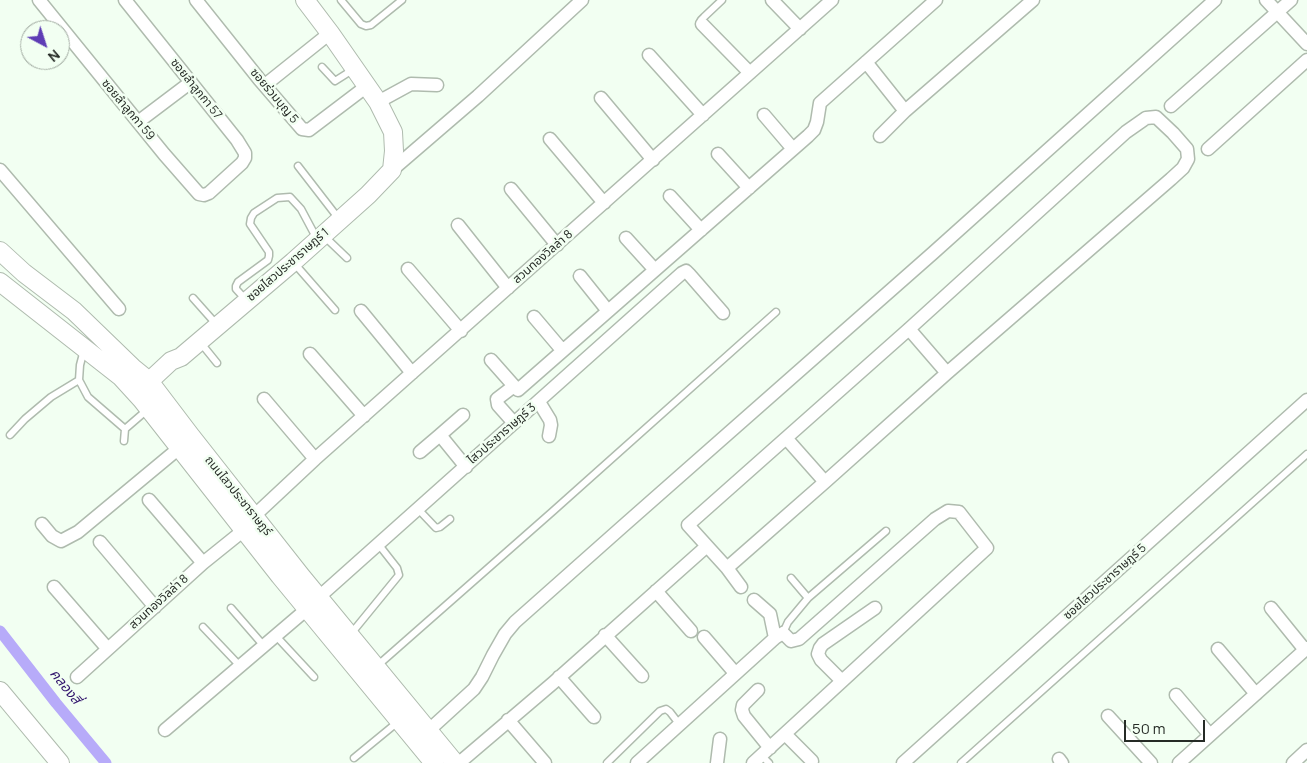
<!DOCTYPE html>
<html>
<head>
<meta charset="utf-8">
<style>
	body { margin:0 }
	#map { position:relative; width:1307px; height:763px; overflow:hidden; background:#f2fff2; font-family:Manrope,sans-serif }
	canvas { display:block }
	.north { position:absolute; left:20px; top:20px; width:50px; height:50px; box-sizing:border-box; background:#f2fff2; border:1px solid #a0aaa0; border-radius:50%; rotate:140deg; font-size:14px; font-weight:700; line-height:20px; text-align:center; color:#262b26 }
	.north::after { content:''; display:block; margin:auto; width:18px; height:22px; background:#5e3db5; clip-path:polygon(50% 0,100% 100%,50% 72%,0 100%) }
	.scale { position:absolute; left:1124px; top:720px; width:81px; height:22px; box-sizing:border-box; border:2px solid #262b26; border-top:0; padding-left:6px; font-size:15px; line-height:18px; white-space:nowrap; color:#262b26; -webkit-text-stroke:4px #f2fff2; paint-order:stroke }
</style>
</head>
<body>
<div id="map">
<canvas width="1307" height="763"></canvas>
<div class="north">N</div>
<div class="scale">50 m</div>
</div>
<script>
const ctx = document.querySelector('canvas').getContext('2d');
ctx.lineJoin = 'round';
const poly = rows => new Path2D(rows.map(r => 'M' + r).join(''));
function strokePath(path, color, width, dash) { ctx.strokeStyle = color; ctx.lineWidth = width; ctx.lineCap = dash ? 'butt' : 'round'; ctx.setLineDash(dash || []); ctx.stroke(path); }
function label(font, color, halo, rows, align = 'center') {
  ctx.font = font + ' Manrope,"Noto Sans Thai",sans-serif'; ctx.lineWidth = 5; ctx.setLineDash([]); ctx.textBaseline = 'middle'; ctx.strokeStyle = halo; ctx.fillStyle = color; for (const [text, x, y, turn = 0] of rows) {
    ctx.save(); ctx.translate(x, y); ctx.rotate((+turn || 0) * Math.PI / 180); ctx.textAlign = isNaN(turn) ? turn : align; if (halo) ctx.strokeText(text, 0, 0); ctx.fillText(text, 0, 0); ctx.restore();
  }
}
const canal = poly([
	[0,631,56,703,106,763]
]);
const lane = poly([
	[341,0,361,24,366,26,371,25,402,0],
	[702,24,701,20,704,17,722,0],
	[322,67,335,81,354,69],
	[298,166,339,219],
	[324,236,347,258],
	[294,263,335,310],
	[193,298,217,325],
	[247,301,236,289,236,286,238,282,268,260,269,256,269,252,250,224,251,218,254,213,277,198,290,197,301,209,317,239],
	[200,342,217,363],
	[84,350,80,365,79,380,88,397,125,429],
	[10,435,25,419,51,397,79,380],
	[124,441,125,429,147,410],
	[418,509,436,528,440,527,450,519],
	[791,578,808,598],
	[231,608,264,646],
	[203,627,240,666],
	[783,633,788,622,808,598,886,531],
	[350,635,399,575,397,568,379,545],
	[276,636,314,677],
	[377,666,552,512,776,312],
	[761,755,769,763],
	[354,758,399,721],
	[607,763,660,711,666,709,670,712,680,725],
	[961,763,1307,454]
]);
const street = poly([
	[39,0,164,154,199,194,204,195,209,193,242,163,245,158,245,153,237,140,125,0],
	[196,0,259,79,302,129,309,130,367,86],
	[772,0,800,29],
	[1266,0,1307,44],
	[702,24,750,73],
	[649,55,703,115],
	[866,62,905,111],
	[265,85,330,33],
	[601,98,653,160],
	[378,102,411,84,437,85],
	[1171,106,1291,0],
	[764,115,793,149],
	[138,122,191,82],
	[880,136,905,111,1033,0],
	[550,139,604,203],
	[1208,149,1307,60],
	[718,154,749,188],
	[0,170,119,309],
	[392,170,478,96,582,0],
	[511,189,557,245],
	[670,196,701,230],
	[458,225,508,288],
	[626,238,655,270],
	[408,269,461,331],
	[580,276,608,311],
	[361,311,412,373],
	[534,317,562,350],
	[909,329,947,373],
	[310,354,364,416],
	[491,360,514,386,497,399,498,405,514,423],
	[514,386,518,390,808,136,814,130,817,122,820,103,936,0],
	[264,399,315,459],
	[539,402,550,420,551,425,549,436],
	[440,435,463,415],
	[786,438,825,482],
	[420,452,440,435,466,467],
	[149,500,203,563],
	[254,516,315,459,832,0],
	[42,524,52,536,61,541,78,532,178,449],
	[100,542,155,607],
	[727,568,741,587],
	[54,587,107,648],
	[656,591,691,631],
	[319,597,682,273,686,271,689,274,723,313],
	[754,600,770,614,775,638],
	[1271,608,1305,650],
	[605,635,642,676],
	[704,637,735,673],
	[1218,649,1256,694],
	[77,677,203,563,244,530],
	[559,677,594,717],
	[842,681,821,660,818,654,820,648,823,644,875,608],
	[758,690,743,705,742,710,744,716,770,748],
	[1176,695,1210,735],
	[1108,716,1151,763],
	[508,720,545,763],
	[165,730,307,609],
	[428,731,474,689,482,677,493,655,505,634,515,622,622,527,933,253,1215,0],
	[785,734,812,761],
	[1059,759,1062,763],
	[459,763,553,683,707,546,688,525,909,329,1126,132,1146,118,1156,117,1173,133,1187,149,1188,159,1183,168,1171,179,947,373,825,482,727,568,707,546],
	[637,763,775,638,783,633,791,641,799,639,935,519,948,511,959,512,987,548,753,763],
	[717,763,720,739],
	[903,763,1307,400],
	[1179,763,1307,648],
	[1293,763,1307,750]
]);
const secondary = poly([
	[0,251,24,273,74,311,133,368,149,381,190,435,301,576,455,763],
	[0,282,121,377,142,400,280,576,434,763],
	[142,388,171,361,181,357,293,262,368,195,392,170,394,151,393,132,378,102,330,33,305,0],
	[0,691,60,763]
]);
const streetNames = [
	["ซอยลำลูกกา 57",196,89,51],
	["ซอยร่วมบุญ 5",274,96,50],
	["ซอยลำลูกกา 59",128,110,50],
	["สวนทองวิลล่า 8",543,257,-41],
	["ซอยไสวประชาราษฎร์ 1",288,265,-41],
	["ไสวประชาราษฎร์ 3",502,434,-41],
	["ถนนไสวประชาราษฎร์",238,496,51],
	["ซอยไสวประชาราษฎร์ 5",1105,582,-42],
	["สวนทองวิลล่า 8",159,602,-42]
];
const waterNames = [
	["คลองสี่",65,687,51]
];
strokePath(canal, '#b7abf9', 11);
strokePath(lane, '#afbbae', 9);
strokePath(street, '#afbbae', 15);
strokePath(secondary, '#afbbae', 20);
strokePath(lane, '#fff', 6);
strokePath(street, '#fff', 12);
strokePath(secondary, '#fff', 18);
label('12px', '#262b26', '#f2fff2', streetNames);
label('italic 14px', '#32156d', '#f2fff2', waterNames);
</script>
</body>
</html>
